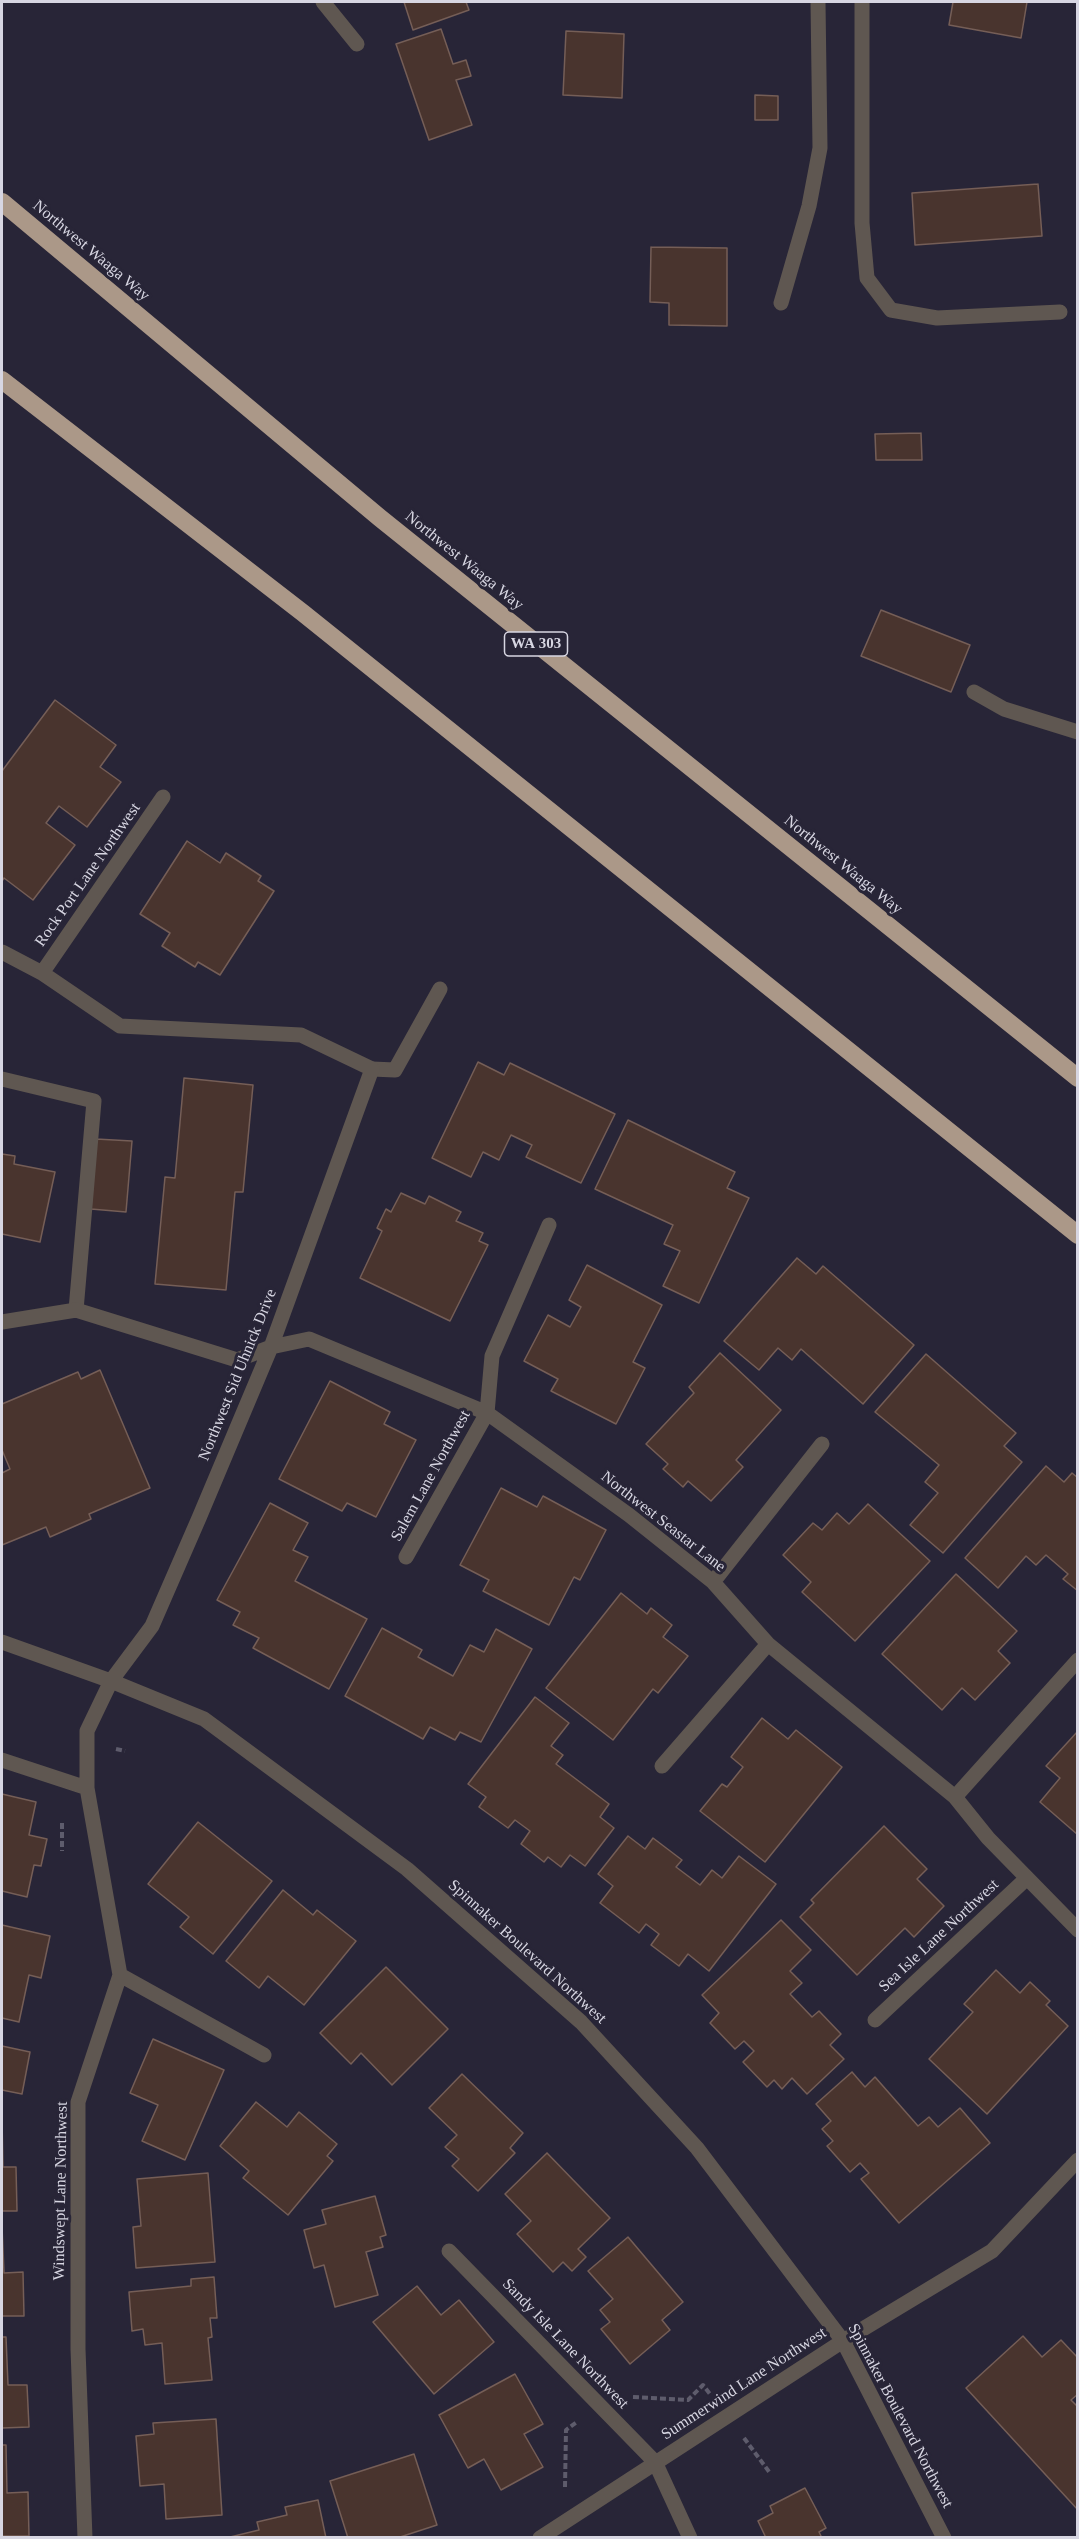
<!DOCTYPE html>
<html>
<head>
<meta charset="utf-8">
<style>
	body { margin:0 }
	#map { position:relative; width:1079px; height:2539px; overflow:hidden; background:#282537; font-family:"Times New Roman",serif }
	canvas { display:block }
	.frame { position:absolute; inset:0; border:3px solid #d7d6e2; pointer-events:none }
</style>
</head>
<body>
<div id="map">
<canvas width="1079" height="2539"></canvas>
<div class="frame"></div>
</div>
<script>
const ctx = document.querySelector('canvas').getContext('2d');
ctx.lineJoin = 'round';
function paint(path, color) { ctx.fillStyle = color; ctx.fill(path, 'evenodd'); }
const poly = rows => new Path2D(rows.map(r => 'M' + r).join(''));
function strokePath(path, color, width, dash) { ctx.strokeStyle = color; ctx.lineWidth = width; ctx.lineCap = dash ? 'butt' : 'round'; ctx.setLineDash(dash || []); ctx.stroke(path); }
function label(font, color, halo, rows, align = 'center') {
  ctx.font = font + ' "Times New Roman",serif'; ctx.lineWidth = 6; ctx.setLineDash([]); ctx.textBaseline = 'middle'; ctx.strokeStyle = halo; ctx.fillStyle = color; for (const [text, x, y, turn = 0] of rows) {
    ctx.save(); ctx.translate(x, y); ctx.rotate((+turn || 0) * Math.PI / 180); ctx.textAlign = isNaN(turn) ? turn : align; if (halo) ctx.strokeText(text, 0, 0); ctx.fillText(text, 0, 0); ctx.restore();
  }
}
const building = poly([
	[404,2,466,2,469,10,413,30,404,2],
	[953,2,1027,2,1021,38,949,25,953,2],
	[441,29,453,64,466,60,471,76,456,80,472,125,429,140,396,44,441,29],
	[566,31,624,34,622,98,563,95,566,31],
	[755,95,778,96,778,120,755,120,755,95],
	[1038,184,1042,236,915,245,912,193,1038,184],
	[651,247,727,248,727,326,669,325,669,303,650,302,651,247],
	[921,433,922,460,876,460,875,434,921,433],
	[881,610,970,645,951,692,861,656,881,610],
	[55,700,116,745,100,767,121,782,87,827,59,806,46,823,75,845,33,900,4,878,2,881,2,771,55,700],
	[187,841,220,863,226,853,261,876,258,881,274,891,220,975,198,962,195,967,162,946,170,933,140,914,187,841],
	[478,1062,504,1075,510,1063,615,1114,581,1183,526,1157,532,1145,511,1135,499,1160,483,1152,471,1177,432,1158,478,1062],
	[184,1078,253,1085,243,1192,235,1192,226,1290,155,1284,165,1177,175,1178,184,1078],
	[628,1120,735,1172,727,1188,749,1198,699,1303,663,1286,680,1251,664,1244,673,1225,595,1189,628,1120],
	[96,1139,132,1141,126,1212,91,1209,96,1139],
	[2,1154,15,1156,14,1164,55,1172,40,1242,2,1234,2,1154],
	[401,1193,425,1204,429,1196,461,1212,456,1221,483,1233,479,1241,488,1245,450,1321,360,1278,382,1231,377,1228,386,1209,391,1212,401,1193],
	[797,1258,816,1274,823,1266,914,1345,863,1404,801,1349,792,1360,778,1348,759,1370,724,1341,797,1258],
	[587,1265,662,1305,633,1362,645,1368,616,1424,551,1391,558,1379,524,1361,548,1315,570,1327,581,1307,569,1300,587,1265],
	[720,1353,781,1410,736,1460,743,1467,711,1501,688,1481,683,1487,663,1469,668,1464,646,1444,694,1393,689,1387,720,1353],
	[926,1354,1016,1433,1004,1446,1022,1462,943,1553,910,1525,938,1493,925,1482,939,1465,875,1412,926,1354],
	[100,1370,150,1488,89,1514,91,1519,50,1537,46,1527,2,1545,2,1473,10,1469,2,1450,2,1404,78,1372,81,1379,100,1370],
	[330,1381,390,1412,384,1424,416,1440,376,1517,347,1503,342,1511,279,1479,330,1381],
	[1046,1466,1064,1482,1072,1473,1078,1478,1078,1591,1063,1579,1068,1574,1046,1555,1036,1565,1026,1556,998,1588,965,1558,1046,1466],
	[501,1488,537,1507,543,1496,606,1530,580,1580,574,1577,549,1625,483,1591,489,1580,460,1565,501,1488],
	[270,1503,308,1523,293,1550,308,1557,295,1581,367,1619,329,1689,253,1648,259,1638,233,1625,240,1612,217,1600,270,1503],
	[868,1504,930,1561,855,1641,802,1592,811,1582,783,1555,813,1523,822,1530,837,1513,849,1524,868,1504],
	[956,1574,1017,1631,998,1651,1010,1663,975,1700,962,1688,942,1710,882,1654,956,1574],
	[621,1593,647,1614,651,1608,672,1625,663,1637,688,1656,658,1693,653,1689,613,1740,546,1688,621,1593],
	[382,1628,422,1650,418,1657,453,1676,470,1645,484,1652,496,1629,532,1649,481,1742,460,1732,455,1740,430,1727,423,1739,345,1696,382,1628],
	[535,1697,569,1723,551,1746,563,1755,556,1764,609,1804,600,1817,614,1828,585,1866,570,1855,561,1867,548,1857,544,1862,521,1844,530,1831,515,1820,508,1828,479,1807,486,1797,468,1784,535,1697],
	[762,1718,788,1739,796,1730,842,1767,765,1862,700,1811,722,1784,727,1787,743,1767,731,1757,762,1718],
	[1078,1731,1078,1835,1040,1802,1060,1778,1046,1766,1078,1731],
	[2,1794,36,1802,29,1835,47,1839,41,1866,34,1865,27,1897,2,1891,2,1794],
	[198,1822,272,1881,213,1954,180,1927,189,1917,148,1884,198,1822],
	[884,1826,927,1869,917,1879,944,1906,914,1937,905,1928,857,1975,800,1917,814,1903,811,1900,884,1826],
	[628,1836,645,1849,653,1838,682,1860,676,1867,700,1885,712,1870,722,1878,739,1856,776,1884,709,1971,688,1954,679,1966,651,1945,659,1934,646,1924,639,1933,600,1903,613,1886,598,1874,628,1836],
	[283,1890,313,1915,317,1910,356,1941,304,2005,268,1976,259,1988,226,1961,283,1890],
	[781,1920,811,1950,790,1971,802,1983,790,1994,812,2017,819,2011,841,2034,830,2045,844,2059,807,2094,792,2078,782,2089,774,2080,767,2087,743,2062,754,2051,744,2041,735,2049,710,2023,719,2013,702,1995,781,1920],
	[2,1925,50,1936,41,1978,29,1975,19,2022,2,2018,2,1925],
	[386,1967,448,2029,392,2085,361,2053,351,2064,320,2033,386,1967],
	[996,1970,1020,1993,1030,1982,1050,2001,1046,2005,1068,2026,987,2114,929,2059,973,2012,964,2004,996,1970],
	[153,2039,224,2070,185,2160,142,2141,158,2105,130,2093,153,2039],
	[2,2046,30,2052,22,2094,2,2090,2,2046],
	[852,2072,865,2087,875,2077,918,2126,929,2117,938,2127,960,2108,990,2143,899,2223,861,2179,869,2173,860,2163,850,2172,827,2146,833,2141,822,2129,831,2121,816,2104,852,2072],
	[462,2074,523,2133,510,2148,515,2153,478,2191,452,2166,459,2159,445,2147,457,2135,429,2108,462,2074],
	[256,2102,287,2127,299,2112,337,2144,327,2156,333,2161,288,2215,243,2178,249,2171,220,2146,256,2102],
	[2,2119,3,2167,16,2167,17,2211,2,2211,2,2119],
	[547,2153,610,2218,578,2249,586,2257,572,2271,563,2262,553,2272,517,2234,531,2221,505,2194,547,2153],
	[208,2173,215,2262,136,2268,133,2227,141,2226,137,2179,208,2173],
	[375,2196,386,2235,380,2237,383,2247,366,2252,378,2295,335,2307,324,2265,314,2268,304,2230,326,2224,322,2210,375,2196],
	[2,2226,4,2273,23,2272,24,2316,2,2316,2,2226],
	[628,2237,683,2302,662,2320,670,2330,630,2364,601,2329,610,2322,600,2310,613,2299,588,2271,628,2237],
	[214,2277,217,2318,210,2318,212,2337,208,2338,212,2380,165,2384,162,2343,145,2345,143,2329,132,2331,129,2292,191,2286,191,2279,214,2277],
	[417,2286,441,2315,459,2300,494,2342,434,2394,373,2322,417,2286],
	[1023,2336,1042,2357,1061,2340,1078,2358,1078,2394,1071,2400,1078,2407,1078,2510,966,2388,1023,2336],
	[2,2337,6,2337,8,2385,27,2385,29,2427,2,2428,2,2337],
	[515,2374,543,2424,524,2434,543,2467,501,2490,484,2459,468,2468,439,2415,515,2374],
	[216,2419,222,2515,166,2519,164,2484,140,2486,136,2436,154,2434,153,2423,216,2419],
	[2,2445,6,2445,7,2493,28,2492,29,2536,2,2536,2,2445],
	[414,2454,437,2525,397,2538,348,2538,330,2481,414,2454],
	[805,2488,826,2528,819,2532,822,2538,766,2538,758,2521,773,2513,770,2506,805,2488],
	[318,2500,326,2538,226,2538,259,2530,257,2522,287,2515,285,2507,318,2500]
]);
const path = poly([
	[116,1749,125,1751],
	[62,1823,62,1851],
	[633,2397,688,2400,703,2385,710,2394],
	[744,2438,770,2473],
	[565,2487,566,2430,577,2422]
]);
const lane = poly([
	[323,2,357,44],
	[862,2,862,223,867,278,891,310,937,318,1060,312],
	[781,303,809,206,820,148,818,2],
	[974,692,1004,709,1078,732],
	[372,1069,395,1070,440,989],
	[2,1079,94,1101,76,1310]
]);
const street = poly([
	[2,952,42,973,120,1026,301,1035,372,1069,271,1347,199,1518,152,1626,111,1681,87,1731,87,1788,120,1975,78,2102,78,2349,85,2538],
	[42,973,163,797],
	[2,1322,76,1310,237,1360,271,1347,309,1339,487,1413,629,1515,713,1582,768,1644,955,1797,988,1838,1078,1930],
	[406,1557,487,1413,492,1356,549,1225],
	[713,1582,822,1444],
	[2,1642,111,1681,204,1719,407,1869,581,2022,697,2148,843,2341,944,2538],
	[2,1760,87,1788],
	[662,1766,768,1644],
	[955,1797,1078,1660],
	[120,1975,264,2055],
	[875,2020,1027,1878],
	[449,2251,655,2462,690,2538],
	[540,2538,843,2341,992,2251,1078,2160]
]);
const highway = poly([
	[2,202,380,518,1078,1078],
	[2,380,303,613,1078,1235]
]);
const shields = [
	[536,644,63]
];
const shieldNames = [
	["WA 303",536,644]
];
const streetNames = [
	["Northwest Waaga Way",91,251,40],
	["Northwest Waaga Way",464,561,39],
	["Northwest Waaga Way",843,865,39],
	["Rock Port Lane Northwest",88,875,-55],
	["Northwest Sid Uhnick Drive",238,1375,-68],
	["Salem Lane Northwest",431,1476,-61],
	["Northwest Seastar Lane",663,1522,38],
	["Sea Isle Lane Northwest",939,1936,-43],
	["Spinnaker Boulevard Northwest",527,1952,42],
	["Windswept Lane Northwest",61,2191,-89],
	["Sandy Isle Lane Northwest",565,2344,46],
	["Summerwind Lane Northwest",744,2384,-33],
	["Spinnaker Boulevard Northwest",900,2416,62]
];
paint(building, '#49342e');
strokePath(building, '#755e57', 1.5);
strokePath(path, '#5e5c6c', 4, [6, 3]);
strokePath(lane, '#5f5751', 15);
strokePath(street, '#5f5751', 15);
strokePath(highway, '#ab9888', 18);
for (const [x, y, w] of shields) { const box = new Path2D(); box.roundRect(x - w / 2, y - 12, w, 24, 4.5); ctx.fillStyle = '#282537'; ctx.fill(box); strokePath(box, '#d7d6e2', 1.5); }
label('bold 15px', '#d7d6e2', null, shieldNames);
label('16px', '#d7d6e2', '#282537', streetNames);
</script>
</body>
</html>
